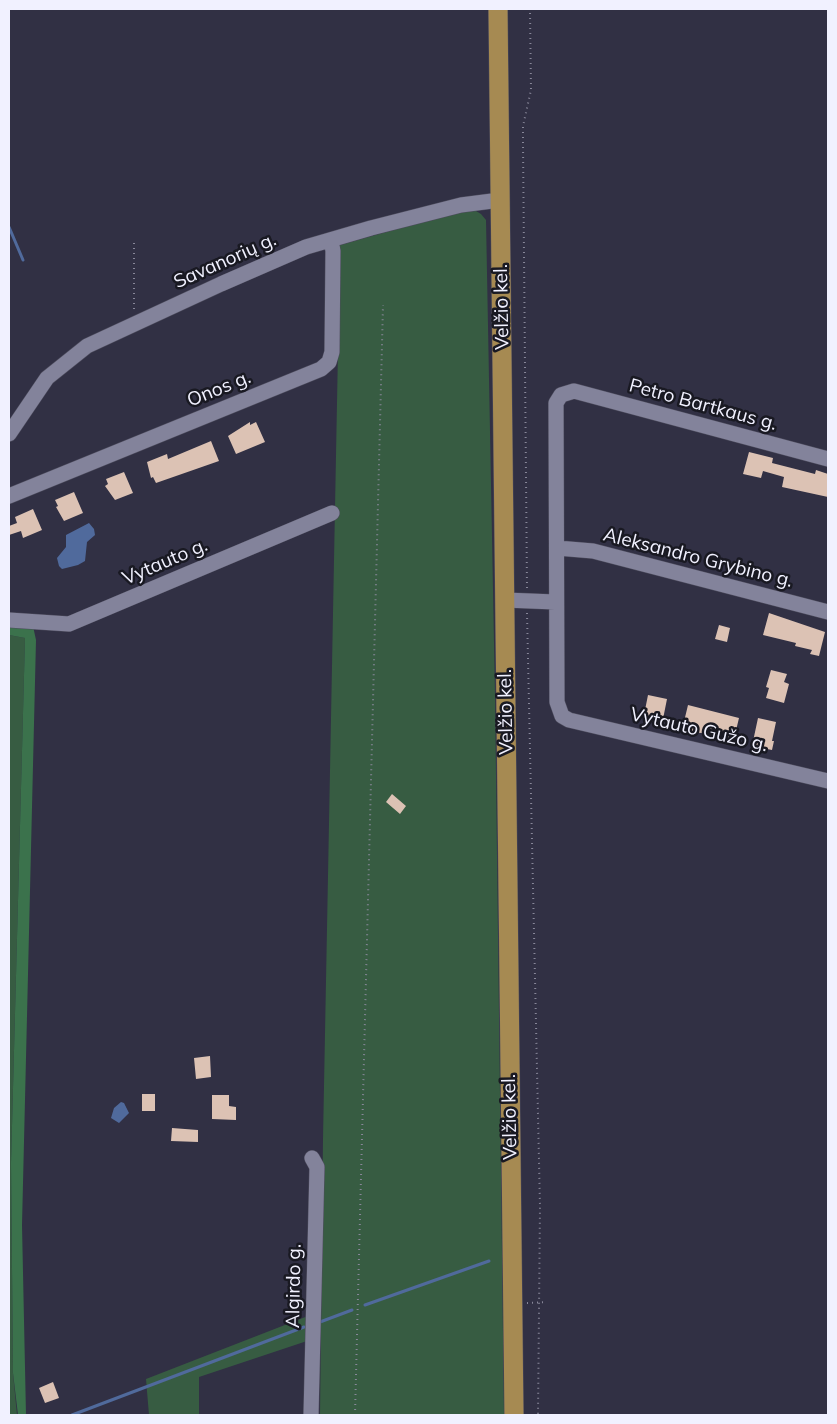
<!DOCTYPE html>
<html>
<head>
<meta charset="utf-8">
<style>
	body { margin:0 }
	#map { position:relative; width:837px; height:1424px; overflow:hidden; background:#313044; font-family:Mulish,sans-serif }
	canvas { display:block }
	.frame { position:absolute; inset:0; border:10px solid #f1f1ff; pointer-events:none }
</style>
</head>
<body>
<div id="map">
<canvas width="837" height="1424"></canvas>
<div class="frame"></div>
</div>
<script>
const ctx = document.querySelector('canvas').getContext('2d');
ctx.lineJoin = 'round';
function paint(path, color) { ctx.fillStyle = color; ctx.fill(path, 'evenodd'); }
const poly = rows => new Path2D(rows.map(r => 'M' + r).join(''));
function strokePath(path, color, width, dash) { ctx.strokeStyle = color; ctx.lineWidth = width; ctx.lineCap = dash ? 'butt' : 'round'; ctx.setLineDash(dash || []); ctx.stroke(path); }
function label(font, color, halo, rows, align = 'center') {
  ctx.font = font + ' Mulish,sans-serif'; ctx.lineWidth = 5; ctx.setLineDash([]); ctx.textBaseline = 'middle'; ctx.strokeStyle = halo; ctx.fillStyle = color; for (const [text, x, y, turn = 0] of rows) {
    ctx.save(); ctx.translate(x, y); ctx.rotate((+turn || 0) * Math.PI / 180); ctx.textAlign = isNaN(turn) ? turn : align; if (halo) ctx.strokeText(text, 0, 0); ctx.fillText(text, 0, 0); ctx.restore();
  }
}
const green = poly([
	[471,208,481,214,486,220,495,695,504,1415,320,1415,323,1138,340,245],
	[9,635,25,638,11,1163,13,1373,17,1415,9,1415],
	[308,1316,307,1341,199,1377,199,1415,149,1415,146,1379]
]);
const forest = poly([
	[9,624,33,626,36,640,22,1225,26,1415,18,1415,13,1373,11,1163,25,638,9,635]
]);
const water = poly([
	[89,523,94,529,95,535,87,542,85,561,78,565,62,569,59,566,57,558,66,547,66,535],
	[121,1102,124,1103,129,1113,119,1123,111,1118,114,1108]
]);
const stream = poly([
	[9,227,23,260],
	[365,1305,489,1261],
	[320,1322,352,1310],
	[72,1415,304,1327]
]);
const building = poly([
	[250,422,250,425,256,422,265,442,236,454,228,436],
	[211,441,219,461,156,483,153,477,151,478,147,462,167,454,168,459],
	[749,452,773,458,772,463,815,474,816,470,828,474,828,497,782,487,784,477,763,471,761,478,743,474],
	[124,472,133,493,115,500,105,486,108,484,106,479],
	[74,492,83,513,64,521,56,507,58,506,55,500],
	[33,509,42,530,23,538,21,531,9,535,9,526,17,523,15,517],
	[769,613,825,632,819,656,810,654,812,650,795,646,796,643,763,635],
	[719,625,730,628,727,642,715,639],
	[771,670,787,674,784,682,789,684,784,703,766,698,769,688,766,687],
	[648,695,667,699,662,724,643,720],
	[688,705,739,718,733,743,713,738,714,735,682,730],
	[758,718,776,722,772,741,774,741,772,750,752,746],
	[392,794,406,806,400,814,386,802],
	[210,1056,211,1077,196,1079,194,1058],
	[142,1094,155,1094,155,1111,142,1111],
	[212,1095,229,1095,229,1106,236,1107,236,1120,212,1119],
	[172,1128,198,1130,198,1142,171,1141],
	[53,1382,59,1398,45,1403,39,1388]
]);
const path = poly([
	[134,243,134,310],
	[527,588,523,143,523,126,531,90,530,9],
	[527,613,540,1206,538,1415],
	[527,1303,547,1302],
	[355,1415,383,305]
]);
const minor = poly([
	[9,434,47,378,87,346,221,284,306,247,371,228,461,205,500,200],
	[828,459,574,391,561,395,556,403,557,702,562,716,569,720,828,781],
	[9,496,321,369,329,362,332,352,333,251,331,240],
	[557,548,593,551,828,612],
	[505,600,555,602],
	[9,620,69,624,332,513],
	[311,1415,317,1167,312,1158]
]);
const major = poly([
	[498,9,514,1415]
]);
const streetNames = [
	["Savanorių g.",225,261,-24],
	["Velžio kel.",502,307,-91],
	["Onos g.",219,389,-22],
	["Petro Bartkaus g.",703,405,15],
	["Aleksandro Grybino g.",698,558,14],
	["Vytauto g.",165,562,-23],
	["Velžio kel.",506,712,-91],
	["Vytauto Gužo g.",699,730,13],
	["Velžio kel.",510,1117,-91],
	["Algirdo g.",294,1286,-89]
];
paint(green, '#375c42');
paint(forest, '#3b724c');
paint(water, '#506a9c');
strokePath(stream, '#506a9c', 3);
paint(building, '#dcc2b4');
strokePath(minor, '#4d4c5d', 16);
strokePath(major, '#4d4c5d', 20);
strokePath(path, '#888799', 2, [1, 4]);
strokePath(minor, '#83839b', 15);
strokePath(major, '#a68a52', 19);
label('19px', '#f1f1ff', '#191922', streetNames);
</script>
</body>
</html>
